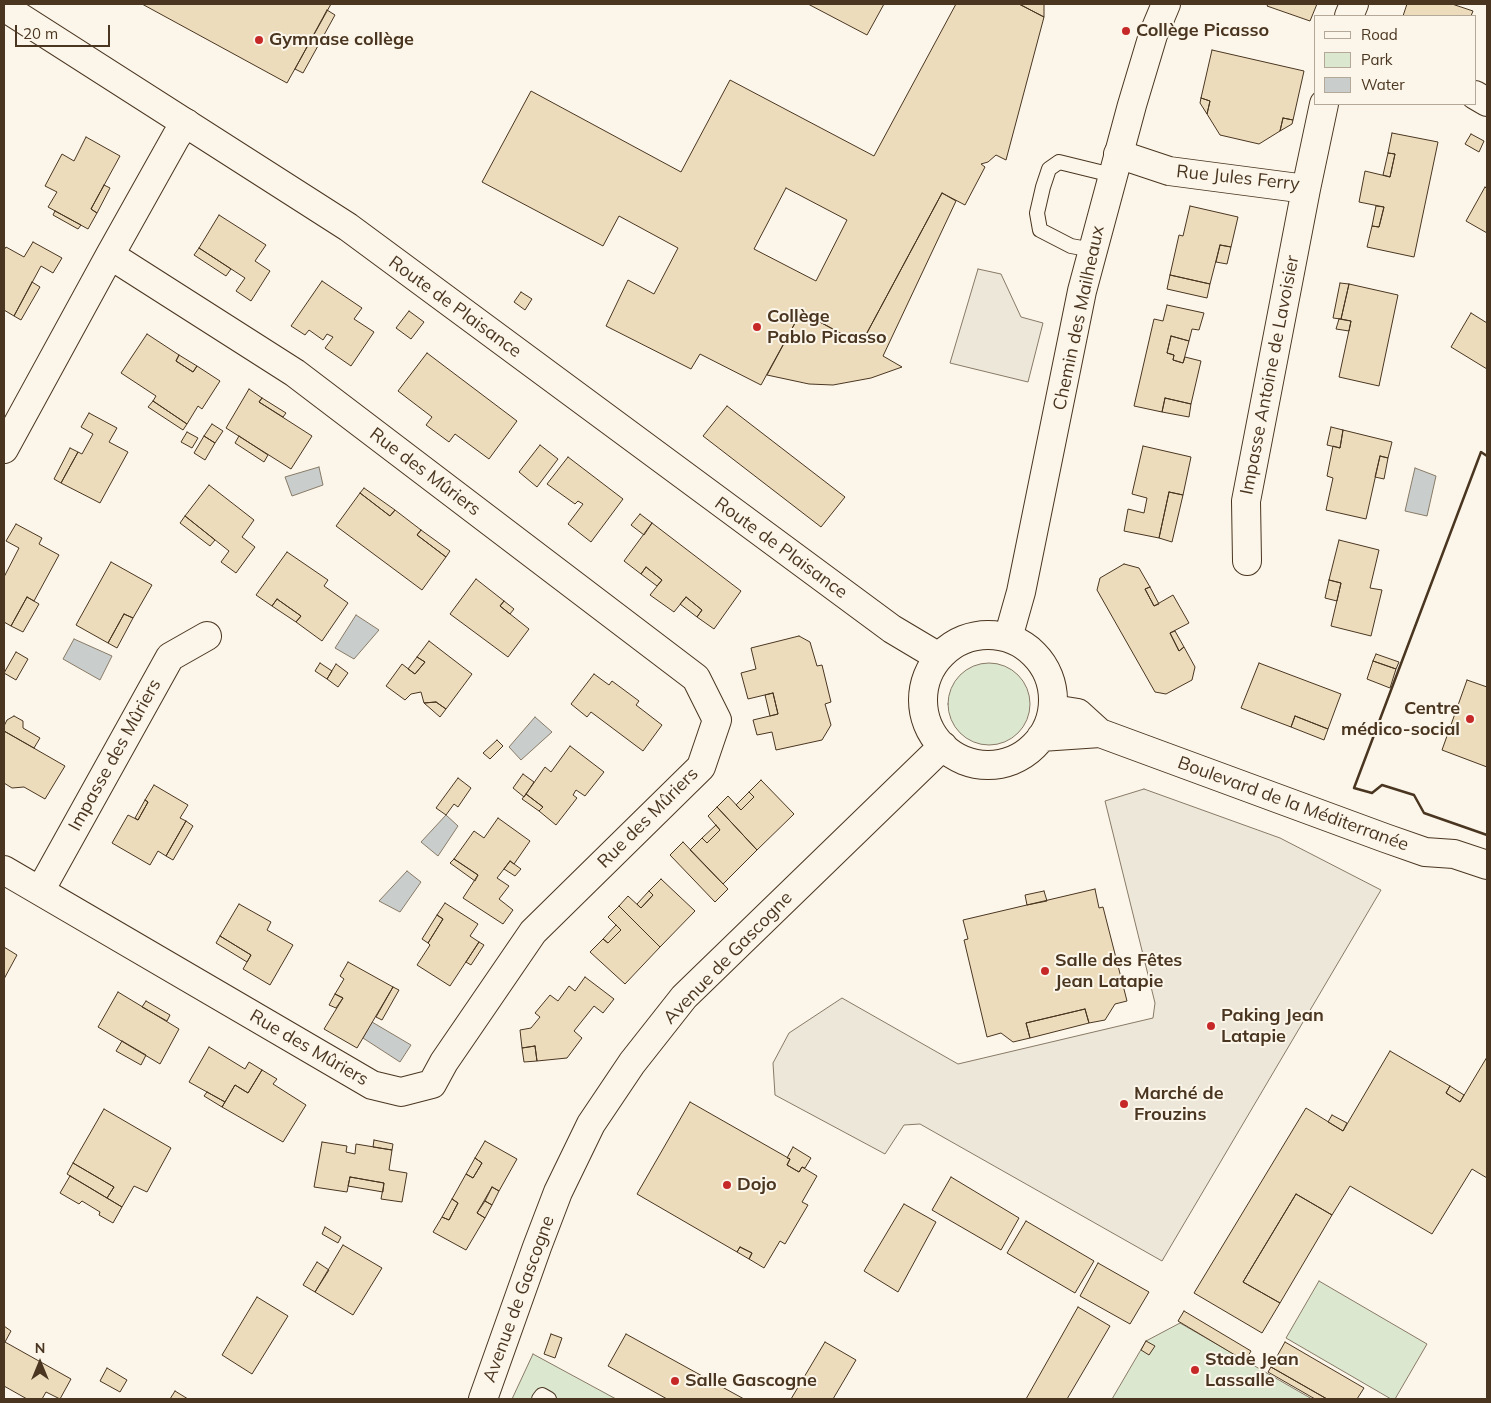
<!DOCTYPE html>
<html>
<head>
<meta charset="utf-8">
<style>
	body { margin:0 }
	#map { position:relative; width:1491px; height:1403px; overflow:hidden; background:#fbf6e9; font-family:Mulish,sans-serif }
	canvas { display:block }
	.frame { position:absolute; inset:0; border:5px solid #4a3520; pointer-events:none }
	.legend { position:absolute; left:1314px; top:15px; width:162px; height:90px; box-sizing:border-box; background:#fbf6e9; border:1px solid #b4a999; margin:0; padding:6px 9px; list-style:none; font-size:15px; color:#4a3520 }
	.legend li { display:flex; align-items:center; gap:10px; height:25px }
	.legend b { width:25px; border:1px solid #b4a999 }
	.north { position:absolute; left:15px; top:1338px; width:50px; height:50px; -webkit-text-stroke:4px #fbf6e9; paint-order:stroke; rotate:0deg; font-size:14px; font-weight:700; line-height:20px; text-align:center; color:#4a3520 }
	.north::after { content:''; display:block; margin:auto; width:18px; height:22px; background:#4a3520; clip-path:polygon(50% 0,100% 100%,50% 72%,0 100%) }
	.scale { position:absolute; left:15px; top:25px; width:95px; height:22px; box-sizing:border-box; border:2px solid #4a3520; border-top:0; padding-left:6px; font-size:15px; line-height:18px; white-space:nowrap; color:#4a3520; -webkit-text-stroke:4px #fbf6e9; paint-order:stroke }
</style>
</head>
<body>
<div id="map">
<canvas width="1491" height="1403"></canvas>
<div class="frame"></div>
<ul class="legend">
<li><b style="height:6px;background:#fbf6e9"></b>Road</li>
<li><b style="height:14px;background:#dce7d0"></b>Park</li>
<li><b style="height:14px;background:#c9cecd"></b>Water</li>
</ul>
<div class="north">N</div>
<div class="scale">20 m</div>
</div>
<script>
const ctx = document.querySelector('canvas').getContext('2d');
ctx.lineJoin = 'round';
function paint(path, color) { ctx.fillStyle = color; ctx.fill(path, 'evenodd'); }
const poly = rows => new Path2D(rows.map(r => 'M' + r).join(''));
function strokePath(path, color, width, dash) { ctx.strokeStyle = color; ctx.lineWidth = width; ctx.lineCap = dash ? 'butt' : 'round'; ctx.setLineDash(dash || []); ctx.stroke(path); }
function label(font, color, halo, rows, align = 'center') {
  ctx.font = font + ' Mulish,sans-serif'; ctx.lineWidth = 4; ctx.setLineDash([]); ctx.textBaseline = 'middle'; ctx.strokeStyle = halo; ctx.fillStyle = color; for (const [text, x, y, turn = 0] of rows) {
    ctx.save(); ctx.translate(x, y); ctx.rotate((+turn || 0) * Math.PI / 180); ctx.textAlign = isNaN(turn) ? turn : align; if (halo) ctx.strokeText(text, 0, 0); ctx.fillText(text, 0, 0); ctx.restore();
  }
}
const green = poly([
	'948 704a41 41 0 1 1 82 0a41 41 0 1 1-82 0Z',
	[1319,1281,1427,1344,1395,1399,1391,1399,1286,1338,1319,1281],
	[1180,1323,1312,1399,1112,1399,1146,1341,1180,1323],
	[533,1354,616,1399,512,1399,533,1354]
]);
const parking = poly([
	[978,269,1001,274,1021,317,1043,323,1028,382,950,363,978,269],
	[1144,789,1280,838,1381,890,1162,1261,920,1124,904,1125,885,1154,775,1095,773,1063,789,1033,842,998,958,1064,1153,1018,1155,1003,1105,801,1144,789]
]);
const water = poly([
	[319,467,323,485,292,496,285,477,319,467],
	[1415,468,1436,476,1427,516,1405,511,1415,468],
	[356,615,379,630,354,659,335,648,356,615],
	[74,639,112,656,100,680,63,659,74,639],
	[535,717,552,732,521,760,509,747,535,717],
	[446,815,458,826,438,856,421,842,446,815],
	[407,871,421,882,400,912,379,901,407,871],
	[372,1022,411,1045,400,1062,363,1038,372,1022]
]);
const building = poly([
	[142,4,331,4,287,83,142,4],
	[808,4,884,4,867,35,808,4],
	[956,4,1019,4,1044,17,1006,160,996,155,988,162,981,164,985,167,965,205,942,193,861,344,801,312,761,385,700,354,691,369,606,326,628,280,654,294,678,248,619,216,603,246,482,182,531,91,681,172,730,80,874,156,956,4],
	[786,188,847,220,816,281,754,249,786,188],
	[1019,4,1044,4,1044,17,1019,4],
	[1268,4,1317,4,1310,21,1267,6,1268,4],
	[1407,4,1452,4,1473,11,1471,16,1403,16,1407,4],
	[327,10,335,15,303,73,295,69,327,10],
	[1212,50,1304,71,1293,120,1283,118,1280,131,1259,144,1220,135,1207,114,1210,101,1201,98,1212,50],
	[1201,98,1210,101,1207,114,1200,103,1201,98],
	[1283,118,1293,120,1292,124,1280,131,1283,118],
	[1392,133,1438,142,1414,257,1367,247,1372,226,1379,227,1384,207,1359,202,1365,171,1390,177,1395,154,1388,153,1392,133],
	[1471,134,1484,141,1479,152,1465,144,1471,134],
	[86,137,120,156,91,209,97,213,88,229,48,207,57,192,45,186,62,154,74,161,86,137],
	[1388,153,1395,154,1390,177,1383,175,1388,153],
	[104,185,110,188,97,213,91,209,104,185],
	[1485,187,1487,189,1487,233,1466,221,1485,187],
	[942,193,956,201,883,356,902,367,871,378,833,385,809,384,767,375,801,312,861,344,942,193],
	[1190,206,1238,217,1231,247,1220,245,1210,284,1170,275,1179,235,1183,236,1190,206],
	[1376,206,1384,207,1379,227,1372,226,1376,206],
	[55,211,81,225,78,229,53,215,55,211],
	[219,215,266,245,255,261,270,271,251,301,236,291,245,278,199,248,219,215],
	[33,242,62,258,53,273,41,266,14,316,4,310,4,250,6,247,24,257,33,242],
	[1220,245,1231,247,1227,264,1216,262,1220,245],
	[199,248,231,269,226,276,194,255,199,248],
	[1170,275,1210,284,1207,298,1167,289,1170,275],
	[322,281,362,308,354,319,374,332,351,366,325,348,333,337,327,334,323,340,309,330,305,335,291,326,322,281],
	[32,282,40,287,21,320,14,316,32,282],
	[1340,283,1349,284,1341,319,1333,318,1340,283],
	[1349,284,1398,295,1379,386,1339,377,1351,321,1341,319,1349,284],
	[521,292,532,299,525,310,514,302,521,292],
	[1167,305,1204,313,1199,330,1192,329,1189,341,1171,336,1167,353,1174,355,1173,360,1183,363,1185,357,1201,361,1191,404,1165,398,1162,412,1134,406,1154,319,1163,321,1167,305],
	[409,311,424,322,411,339,396,328,409,311],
	[1471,313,1487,323,1487,369,1451,347,1471,313],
	[1339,319,1351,321,1349,331,1336,329,1339,319],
	[147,334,179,355,176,361,193,372,197,366,220,381,202,409,198,406,187,424,153,401,156,396,121,373,147,334],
	[1171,336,1189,341,1183,363,1173,360,1174,355,1167,353,1171,336],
	[427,353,517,421,489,459,455,434,449,442,426,425,432,417,398,391,427,353],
	[179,355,197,366,193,372,176,361,179,355],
	[249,389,262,398,259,402,312,436,291,469,226,428,249,389],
	[262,398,286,413,283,417,259,402,262,398],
	[1165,398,1191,404,1189,417,1162,412,1165,398],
	[153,401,187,424,183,430,148,407,153,401],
	[727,406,845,497,821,527,703,436,727,406],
	[89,413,117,428,109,442,128,452,100,503,61,483,78,452,82,454,93,434,81,427,89,413],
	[212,424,223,431,215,443,204,436,212,424],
	[1331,427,1343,430,1340,448,1327,445,1331,427],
	[1343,430,1392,442,1388,458,1380,456,1366,519,1326,510,1333,478,1327,476,1333,446,1340,448,1343,430],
	[187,432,198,438,192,448,181,442,187,432],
	[204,436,215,443,205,460,194,453,204,436],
	[239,436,268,455,264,462,235,443,239,436],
	[540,445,558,459,537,487,519,472,540,445],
	[1143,446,1191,457,1183,495,1169,492,1159,538,1124,531,1128,509,1144,513,1147,498,1132,494,1143,446],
	[70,448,78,452,61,483,54,479,70,448],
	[1380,456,1388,458,1384,479,1375,477,1380,456],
	[568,457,623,499,591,542,568,524,583,504,578,501,575,504,547,484,568,457],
	[209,485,254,520,242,537,255,547,236,573,221,562,229,551,185,516,209,485],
	[364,488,395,510,390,516,360,493,364,488],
	[1169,492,1183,495,1172,542,1159,538,1169,492],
	[360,493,390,516,395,510,421,530,417,535,446,557,422,590,336,526,360,493],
	[640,514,652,523,644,535,631,525,640,514],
	[185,516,215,540,210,546,180,523,185,516],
	[652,523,741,591,714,629,697,617,702,610,686,597,674,612,650,595,662,580,646,567,641,574,624,561,652,523],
	[16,524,42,538,39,544,59,555,34,601,27,597,11,626,4,622,4,577,19,548,6,541,16,524],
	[421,530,450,551,446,557,417,535,421,530],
	[1339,540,1379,550,1370,588,1382,590,1371,636,1331,626,1341,583,1329,580,1339,540],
	[287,552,328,580,324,586,348,603,322,641,296,622,301,616,277,599,272,606,256,595,287,552],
	[111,562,152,585,133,618,124,614,108,643,76,625,111,562],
	[1124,564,1139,568,1150,587,1145,589,1154,606,1173,595,1189,623,1170,633,1179,651,1184,647,1195,667,1192,680,1166,694,1155,692,1097,590,1100,578,1124,564],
	[646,567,662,580,657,586,641,574,646,567],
	[476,579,504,601,500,606,529,629,508,657,450,614,476,579],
	[1329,580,1341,583,1337,601,1325,598,1329,580],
	[1150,587,1159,604,1154,606,1145,589,1150,587],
	[27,597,39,604,23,632,11,626,27,597],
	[686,597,702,610,697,617,680,604,686,597],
	[277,599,301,616,296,622,272,606,277,599],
	[504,601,514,609,510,614,500,606,504,601],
	[124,614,133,618,117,648,108,643,124,614],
	[1175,631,1184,647,1179,651,1170,633,1175,631],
	[799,636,810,642,817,666,822,665,831,702,825,704,831,725,822,740,776,750,772,732,757,735,753,720,778,714,773,693,748,699,741,673,756,669,751,648,799,636],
	[429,641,472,674,446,709,436,702,424,703,421,692,411,694,405,700,386,686,402,664,415,674,425,662,417,657,429,641],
	[16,652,28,659,16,680,4,673,16,652],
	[1376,654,1399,662,1396,669,1373,661,1376,654],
	[417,657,425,662,415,674,408,669,417,657],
	[1373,661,1396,669,1390,688,1367,679,1373,661],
	[320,663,332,671,327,679,315,671,320,663],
	[1259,663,1341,694,1328,729,1295,716,1291,727,1241,708,1259,663],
	[336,664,348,673,338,687,327,679,336,664],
	[594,674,609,685,612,681,639,701,636,705,662,725,643,751,591,712,587,717,571,704,594,674],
	[1467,680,1487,687,1487,767,1442,750,1467,680],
	[773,693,778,714,770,716,765,695,773,693],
	[436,702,446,709,440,717,424,703,436,702],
	[14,716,23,721,23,728,40,738,34,748,4,731,4,726,7,720,14,716],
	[1295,716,1328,729,1324,740,1291,727,1295,716],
	[4,731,65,766,45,799,24,787,12,788,4,783,4,731],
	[497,740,503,746,490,759,483,753,497,740],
	[570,746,604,772,585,796,576,790,573,795,577,798,556,825,539,811,543,807,526,794,545,767,551,772,570,746],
	[523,774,534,782,524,797,513,788,523,774],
	[458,778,471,788,458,807,454,804,446,815,436,808,458,778],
	[761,780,794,814,757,850,717,807,728,796,741,810,754,797,749,792,761,780],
	[154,785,188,805,180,818,186,821,166,856,158,851,150,865,112,843,128,815,138,820,148,802,145,800,154,785],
	[749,792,754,797,741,810,736,805,749,792],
	[526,794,543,807,539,811,522,799,526,794],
	[145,800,148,802,138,820,135,818,145,800],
	[717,807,757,850,723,884,690,850,702,838,707,843,720,830,708,816,717,807],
	[498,818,530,841,514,864,510,861,497,878,509,886,499,899,513,910,503,924,463,898,478,875,454,859,474,831,484,838,498,818],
	[186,821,193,826,173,860,166,856,186,821],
	[716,825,720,830,707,843,702,838,716,825],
	[683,842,728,889,715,902,670,855,683,842],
	[454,859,478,875,475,881,450,863,454,859],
	[510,861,521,869,515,876,504,869,510,861],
	[661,879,695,911,660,947,619,906,628,896,641,908,653,895,649,891,661,879],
	[1095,889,1099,908,1103,907,1127,1001,1115,1004,1105,1020,1089,1023,1085,1009,1026,1023,1030,1038,1013,1042,1001,1033,987,1037,964,940,968,939,963,920,1095,889],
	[649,891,653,895,641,908,637,904,649,891],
	[1044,891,1047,901,1027,905,1025,895,1044,891],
	[445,903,478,924,470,936,479,942,450,986,417,965,430,945,428,943,443,919,437,915,445,903],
	[239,904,271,922,267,930,293,945,270,985,243,969,251,955,220,936,239,904],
	[619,906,660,947,625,984,590,952,603,939,608,943,621,930,608,917,619,906],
	[437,915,443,919,428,943,422,939,437,915],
	[616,925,621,930,608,943,603,939,616,925],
	[220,936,251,955,247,962,216,943,220,936],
	[479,942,484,945,471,965,466,962,479,942],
	[4,947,17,955,4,979,4,947],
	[348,962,393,987,357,1048,324,1029,343,998,335,994,344,979,340,976,348,962],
	[585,977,614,999,603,1013,594,1006,574,1031,582,1038,567,1058,537,1061,535,1046,522,1048,520,1030,531,1028,540,1017,535,1013,550,995,558,1001,569,986,575,991,585,977],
	[393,987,399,990,382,1020,376,1017,393,987],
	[118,992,179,1029,160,1064,98,1027,118,992],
	[335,994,343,998,336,1008,329,1005,335,994],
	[146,1001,170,1015,167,1021,142,1007,146,1001],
	[1085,1009,1089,1023,1030,1038,1026,1023,1085,1009],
	[122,1041,146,1055,141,1065,116,1051,122,1041],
	[535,1046,537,1061,524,1062,522,1048,535,1046],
	[209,1047,245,1069,249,1062,262,1070,248,1093,235,1085,225,1102,189,1082,209,1047],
	[1390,1051,1450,1086,1446,1093,1460,1102,1487,1057,1487,1178,1472,1169,1432,1234,1350,1186,1332,1215,1296,1194,1243,1282,1280,1303,1262,1333,1194,1293,1306,1108,1343,1131,1390,1051],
	[262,1070,277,1079,273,1084,306,1105,283,1142,222,1107,235,1085,248,1093,262,1070],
	[1450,1086,1464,1095,1460,1102,1446,1093,1450,1086],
	[207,1092,225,1102,222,1107,204,1096,207,1092],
	[690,1102,790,1159,787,1165,799,1172,802,1167,817,1176,802,1202,808,1205,785,1244,780,1241,764,1268,749,1259,752,1253,740,1247,737,1252,637,1194,690,1102],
	[104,1109,171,1148,147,1192,134,1186,122,1207,107,1198,114,1187,73,1163,104,1109],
	[1332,1115,1347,1123,1343,1131,1328,1122,1332,1115],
	[374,1140,393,1144,392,1150,373,1147,374,1140],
	[485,1141,517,1159,499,1191,492,1187,477,1213,485,1218,466,1250,433,1232,442,1217,449,1220,458,1203,452,1199,466,1174,473,1178,482,1163,475,1158,485,1141],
	[322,1142,347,1146,346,1152,355,1154,356,1144,392,1150,389,1170,407,1173,402,1202,381,1199,384,1183,350,1177,347,1192,314,1187,322,1142],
	[793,1147,811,1158,805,1168,802,1167,799,1172,787,1165,790,1159,787,1158,793,1147],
	[475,1158,482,1163,473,1178,466,1174,475,1158],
	[73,1163,114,1187,107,1198,67,1174,73,1163],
	[70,1176,122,1207,113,1223,99,1215,100,1212,82,1201,79,1204,60,1193,70,1176],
	[350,1177,384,1183,383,1192,348,1186,350,1177],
	[951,1177,1019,1218,1001,1250,932,1210,951,1177],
	[492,1187,499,1191,492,1205,485,1201,492,1187],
	[1296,1194,1332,1215,1280,1303,1243,1282,1296,1194],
	[452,1199,458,1203,449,1220,442,1217,452,1199],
	[485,1201,492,1205,485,1218,477,1213,485,1201],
	[904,1204,936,1222,898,1292,864,1271,904,1204],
	[1026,1221,1094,1261,1075,1293,1007,1253,1026,1221],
	[325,1227,341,1237,338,1243,322,1234,325,1227],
	[343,1245,382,1268,353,1315,315,1292,343,1245],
	[740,1247,752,1253,749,1259,737,1252,740,1247],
	[317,1262,329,1270,315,1292,303,1285,317,1262],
	[1098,1263,1149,1292,1130,1324,1080,1296,1098,1263],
	[257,1297,288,1316,252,1374,222,1355,257,1297],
	[1078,1307,1110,1326,1067,1399,1026,1399,1078,1307],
	[1184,1311,1251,1351,1245,1361,1178,1321,1184,1311],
	[4,1326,11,1331,5,1342,71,1379,60,1399,46,1392,42,1399,27,1399,4,1386,4,1326],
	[551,1334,562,1338,555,1358,544,1354,551,1334],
	[626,1334,744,1399,667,1399,608,1366,626,1334],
	[1146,1341,1155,1346,1149,1355,1141,1350,1146,1341],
	[825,1342,856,1360,833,1399,791,1399,825,1342],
	[1285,1342,1364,1388,1357,1399,1327,1399,1271,1367,1285,1342],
	[1271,1367,1327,1399,1315,1399,1268,1372,1271,1367],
	[107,1368,127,1380,120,1392,100,1381,107,1368],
	[175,1391,188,1399,170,1399,175,1391]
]);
const lane = poly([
	[1093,250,1071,246,1040,230,1037,213,1043,187,1049,169,1059,162,1112,175],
	[539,1399,542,1395,549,1399]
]);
const street = poly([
	[1349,16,1354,4],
	[1475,95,1487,102],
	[1118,154,1169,171,1306,189,1324,104],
	[4,449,110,255,176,137,186,123],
	[1247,561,1246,501,1306,189],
	[4,870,372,1085,401,1092,432,1084,444,1062,533,932,701,767,717,720,696,678,295,373,110,255],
	[40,891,170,657,207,636]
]);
const secondary = poly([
	[4,7,348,227,892,629,939,657],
	'923 700a65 65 0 1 1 130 0a65 65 0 1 1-130 0Z',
	[1008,638,1021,592,1082,291,1093,250,1132,105,1153,35,1166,4],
	[1053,709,1078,713,1100,733,1385,838,1425,852,1454,854,1487,865],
	[1041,737,1100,733],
	[483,1399,537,1247,558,1192,591,1124,632,1063,684,997,943,746]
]);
const wall = poly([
	[1487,456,1481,452,1354,788,1372,793,1382,785,1414,795,1424,813,1487,835]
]);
const markers = [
	[1126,31,5,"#c62828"],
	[259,40,5,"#c62828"],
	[757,327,5,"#c62828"],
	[1470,719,5,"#c62828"],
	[1045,971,5,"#c62828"],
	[1211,1026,5,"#c62828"],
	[1124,1104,5,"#c62828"],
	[727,1185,5,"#c62828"],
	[1195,1370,5,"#c62828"],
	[675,1381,5,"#c62828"]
];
const poiNames = [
	["Collège Picasso",1136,31],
	["Gymnase collège",269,40],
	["Collège",767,317],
	["Pablo Picasso",767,338],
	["Centre",1460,709,"right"],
	["médico-social",1460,730,"right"],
	["Salle des Fêtes",1055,961],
	["Jean Latapie",1055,982],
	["Paking Jean",1221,1016],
	["Latapie",1221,1037],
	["Marché de",1134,1094],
	["Frouzins",1134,1115],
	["Dojo",737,1185],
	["Stade Jean",1205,1360],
	["Lassalle",1205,1381],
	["Salle Gascogne",685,1381]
];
const streetNames = [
	["Rue Jules Ferry",1238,178,6],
	["Route de Plaisance",455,307,36],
	["Chemin des Mailheaux",1079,318,-78],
	["Impasse Antoine de Lavoisier",1270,375,-79],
	["Rue des Mûriers",425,472,37],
	["Route de Plaisance",781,548,36],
	["Impasse des Mûriers",115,755,-61],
	["Boulevard de la Méditerranée",1293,804,20],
	["Rue des Mûriers",648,818,-45],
	["Avenue de Gascogne",728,958,-46],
	["Rue des Mûriers",309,1048,30],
	["Avenue de Gascogne",519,1299,-70]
];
paint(green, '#dce7d0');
strokePath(green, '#887966', 1);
paint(parking, '#ede7d9');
strokePath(parking, '#887966', 1);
paint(water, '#c9cecd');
strokePath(water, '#887966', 1);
paint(building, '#ecdcbc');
strokePath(building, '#4a3520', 1);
strokePath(lane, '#4a3520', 16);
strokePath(street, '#4a3520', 30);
strokePath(secondary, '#4a3520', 30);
strokePath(lane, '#fbf6e9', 14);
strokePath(street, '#fbf6e9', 28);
strokePath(secondary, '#fbf6e9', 28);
strokePath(wall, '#4a3520', 2.5);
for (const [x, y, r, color] of markers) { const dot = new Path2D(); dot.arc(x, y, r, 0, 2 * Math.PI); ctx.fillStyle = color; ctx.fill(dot); strokePath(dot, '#fbf6e9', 2); }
label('bold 18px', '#4a3520', '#fbf6e9', poiNames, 'left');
label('18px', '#4a3520', '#fbf6e9', streetNames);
</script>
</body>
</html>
